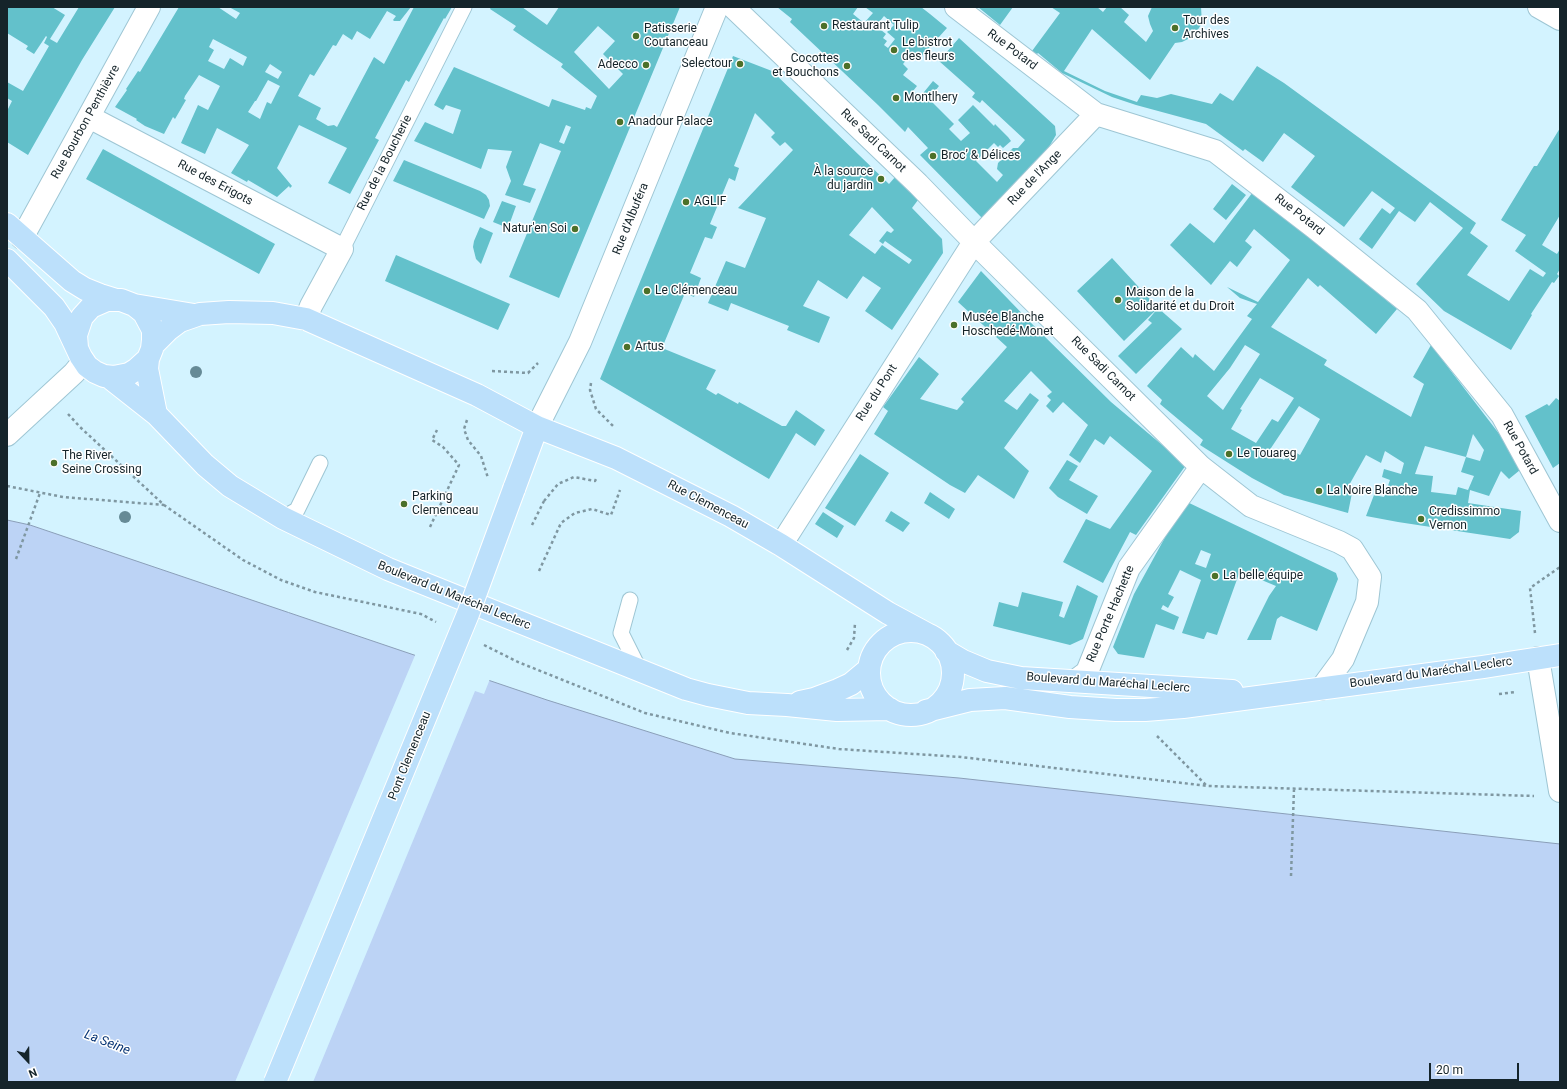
<!DOCTYPE html>
<html>
<head>
<meta charset="utf-8">
<style>
	body { margin:0 }
	#map { position:relative; width:1567px; height:1089px; overflow:hidden; background:#d3f3ff; font-family:Roboto,sans-serif }
	canvas { display:block }
	.frame { position:absolute; inset:0; border:8px solid #15242a; pointer-events:none }
	.north { position:absolute; left:8px; top:1041px; width:40px; height:40px; -webkit-text-stroke:3px #fff; paint-order:stroke; rotate:158deg; font-size:11px; font-weight:700; line-height:16px; text-align:center; color:#15242a }
	.north::after { content:''; display:block; margin:auto; width:14px; height:18px; background:#15242a; clip-path:polygon(50% 0,100% 100%,50% 72%,0 100%) }
	.scale { position:absolute; left:1429px; top:1063px; width:90px; height:18px; box-sizing:border-box; border:2px solid #15242a; border-top:0; padding-left:5px; font-size:12px; line-height:14px; white-space:nowrap; color:#15242a; -webkit-text-stroke:3px #fff; paint-order:stroke }
</style>
</head>
<body>
<div id="map">
<canvas width="1567" height="1089"></canvas>
<div class="frame"></div>
<div class="north">N</div>
<div class="scale">20 m</div>
</div>
<script>
const ctx = document.querySelector('canvas').getContext('2d');
ctx.lineJoin = 'round';
function paint(path, color) { ctx.fillStyle = color; ctx.fill(path, 'evenodd'); }
const poly = rows => new Path2D(rows.map(r => 'M' + r).join(''));
function strokePath(path, color, width, dash) { ctx.strokeStyle = color; ctx.lineWidth = width; ctx.lineCap = dash ? 'butt' : 'round'; ctx.setLineDash(dash || []); ctx.stroke(path); }
function label(font, color, halo, rows, align = 'center') {
  ctx.font = font + ' Roboto,sans-serif'; ctx.lineWidth = 3; ctx.setLineDash([]); ctx.textBaseline = 'middle'; ctx.strokeStyle = halo; ctx.fillStyle = color; for (const [text, x, y, turn = 0] of rows) {
    ctx.save(); ctx.translate(x, y); ctx.rotate((+turn || 0) * Math.PI / 180); ctx.textAlign = isNaN(turn) ? turn : align; if (halo) ctx.strokeText(text, 0, 0); ctx.fillText(text, 0, 0); ctx.restore();
  }
}
const water = poly([
	[7,520,30,525,547,700,735,759,959,778,1560,844,1560,1082,7,1082,7,520]
]);
const pier = poly([
	[416,653,490,679,484,694,475,691,313,1082,235,1082]
]);
const building = poly([
	[7,7,52,7,65,15,50,39,57,43,79,7,115,7,82,60,28,155,7,142,7,111,12,101,7,98,7,82,23,91,49,46,44,43,47,37,46,36,34,54,26,49,28,46,7,33],
	[179,7,218,7,236,19,240,13,229,7,411,7,400,21,394,21,393,20,396,16,387,11,370,39,357,31,352,40,343,34,336,46,333,45,314,76,310,74,298,96,321,108,316,119,328,126,334,125,337,127,374,57,384,64,414,7,452,7,445,19,444,18,409,82,406,80,375,138,379,140,350,194,328,183,347,148,299,125,277,168,292,186,290,188,289,186,277,197,248,180,247,182,231,173,249,145,217,128,205,154,181,143,198,105,208,110,220,86,199,75,185,96,184,99,186,100,175,119,173,117,164,134,145,126,136,120,137,119,115,107,127,90,126,89,138,71,140,72],
	[213,39,247,57,243,66,230,58,224,69,208,61,214,50,209,47],
	[270,64,282,72,278,79,265,72],
	[268,80,280,86,271,104,267,102,260,119,248,112,255,101,256,101],
	[491,7,522,7,547,25,559,7,680,7,559,298,509,277,561,151,540,143,523,185,536,189,530,203,505,195,511,181,506,167,512,151,488,149,481,169,414,141,425,122,453,134,461,110,446,105,443,110,434,105,454,67,549,107,552,99,585,110,586,107,591,109,597,96,561,67,563,64,513,30,516,26,490,9],
	[598,26,615,41,603,54,623,74,609,89,574,52],
	[566,125,571,127,564,144,559,142],
	[777,7,858,7,853,14,864,23,873,13,865,7,921,7,930,14,947,28,920,58,916,58,911,54,903,64,908,69,903,75,917,86,913,91,920,97,933,81,939,86,929,99,954,124,949,129,961,141,970,133,958,120,973,105,994,126,995,124,1008,137,1011,141,1003,148,1000,145,998,147,994,143,976,161,997,182,1003,175,997,169,998,163,1013,148,1018,148,1025,140,982,100,980,103,972,97,975,93,939,61,959,38,1055,126,1056,135,1049,147,983,219,920,155,928,148,908,127,905,132,878,105,790,22,792,19],
	[884,16,894,25,887,32,895,39,888,48,884,45,887,41,883,38,886,34,876,26],
	[978,7,1013,7,1000,25],
	[1051,7,1097,7,1103,12,1107,7,1120,7,1129,15,1124,22,1146,42,1153,31,1150,24,1148,16,1152,7,1201,7,1202,23,1194,36,1182,42,1175,43,1150,80,1092,29,1064,71,1105,91,1137,102,1141,95,1157,98,1171,94,1212,104,1220,93,1233,101,1257,66,1284,83,1476,223,1470,233,1488,246,1467,275,1509,301,1530,269,1543,277,1546,273,1515,251,1526,235,1501,220,1534,166,1537,166,1560,128,1560,215,1542,245,1557,254,1560,249,1560,269,1557,274,1559,276,1554,283,1552,282,1531,314,1532,315,1511,350,1444,311,1416,284,1463,228,1430,202,1415,222,1399,211,1372,249,1359,239,1382,208,1390,214,1395,208,1372,191,1344,227,1291,187,1315,156,1284,133,1263,162,1245,149,1243,151,1206,124,1136,105,1112,97,1062,73,1038,53,1037,54,1032,51,1060,13],
	[733,56,772,71,889,184,896,176,918,200,912,208,942,239,943,253,892,330,865,311,881,288,863,276,847,299,818,280,803,306,830,317,819,343,787,330,789,326,731,303,728,311,708,303,726,261,745,268,766,218,738,208,793,150,785,142,780,146,771,137,775,133,755,113,734,166,739,168,735,181,729,178,710,224,717,227,712,239,705,237,690,273,701,278,694,297,685,293,662,348,716,370,706,389,716,395,718,393,738,404,739,402,782,426,786,426,796,410,825,430,815,446,796,433,769,479,600,379],
	[872,207,894,230,891,233,887,231,879,241,883,244,885,241,912,260,909,264,882,245,875,254,849,235],
	[103,149,275,244,259,274,86,179],
	[404,160,480,191,486,195,489,200,490,206,484,219,393,181],
	[1232,184,1246,195,1226,220,1213,209],
	[1256,188,1309,236,1397,309,1376,334,1320,285,1318,287,1308,278,1271,327,1327,360,1324,365,1411,417,1424,384,1413,377,1431,345,1500,435,1520,470,1509,479,1501,471,1489,496,1470,490,1468,503,1521,511,1519,532,1510,539,1398,522,1366,516,1374,495,1384,497,1390,480,1382,477,1384,469,1401,474,1404,463,1385,451,1381,463,1366,455,1348,487,1353,488,1348,513,1284,495,1252,478,1200,445,1203,440,1160,404,1162,400,1147,386,1181,347,1193,358,1195,354,1214,371,1252,319,1247,316,1257,304,1240,298,1227,287,1258,302,1290,260,1254,229,1245,241,1252,247,1237,267,1230,261,1211,285,1170,245,1190,223,1214,243],
	[1245,345,1260,354,1223,410,1207,396,1230,368],
	[1260,378,1294,398,1278,422,1272,419,1256,443,1231,429,1242,410,1240,409],
	[1299,406,1320,419,1300,455,1291,450,1284,460,1269,451],
	[1473,434,1484,450,1480,461,1466,457,1461,472,1474,476,1468,490,1458,487,1456,495,1431,492,1433,476,1415,474,1425,446,1466,457],
	[502,201,516,206,508,228,493,222],
	[480,227,493,233,481,264,476,259,473,247,474,241],
	[396,255,510,304,498,330,385,281],
	[1112,258,1158,308,1124,341,1077,291],
	[981,271,1037,329,1111,402,1186,465,1136,535,1130,532,1103,583,1063,562,1086,519,1110,529,1152,471,1110,436,1104,445,1095,439,1080,463,1069,455,1088,425,1063,402,1053,413,1046,406,1051,400,1047,396,1052,392,1031,371,1004,401,1017,410,1030,393,1039,400,1004,448,1029,471,1014,499,978,475,965,493,950,485,874,434,888,411,883,407,919,357,939,374,920,399,957,410,964,402,961,399,1007,347,958,302],
	[1158,308,1182,329,1136,374,1118,356,1152,323,1148,320],
	[1556,398,1560,401,1560,463,1553,468,1525,416,1547,404,1549,406],
	[860,454,889,473,855,526,825,508],
	[1067,460,1078,466,1069,480,1098,496,1087,514,1058,497,1061,494,1058,497,1049,488],
	[930,492,955,509,949,519,924,503],
	[1185,501,1336,573,1338,579,1317,631,1281,616,1277,619,1271,640,1247,640,1269,596,1276,586,1240,571,1217,635,1207,632,1204,639,1203,639,1182,633,1201,580,1180,570,1168,594,1174,597,1168,608,1163,605,1161,609,1179,617,1174,630,1156,624,1144,658,1118,654,1113,647,1134,594],
	[1201,550,1211,554,1206,568,1195,564],
	[891,511,910,523,903,532,885,521],
	[823,512,844,526,837,538,815,524],
	[1077,585,1098,596,1083,639,1070,645,993,626,999,602,1018,607,1022,592,1063,602,1059,616,1064,618]
]);
const path = poly([
	[492,371,528,373,538,363],
	[591,383,590,390,596,409,614,427],
	[68,414,80,427,164,505,243,560,281,580,315,592,421,614,436,622],
	[467,420,464,429,468,440,481,456,488,478],
	[7,486,63,497,164,505],
	[544,501,558,484,574,477,595,481,596,479],
	[430,527,459,465,443,447,432,440,437,430],
	[16,559,40,493],
	[539,571,561,523,575,513,592,509,611,515,620,490],
	[1535,633,1530,588,1560,567],
	[484,645,518,662,645,713,730,733,839,749,961,757,1208,786,1534,796],
	[847,650,854,638,855,623],
	[1499,694,1516,692],
	[1157,736,1207,786],
	[1291,876,1294,789]
]);
const lane = poly([
	[342,249,464,7],
	[283,518,297,510,320,463],
	[630,600,621,633,639,669]
]);
const street = poly([
	[733,7,918,184,982,250,1201,467,1251,506,1339,542,1352,549,1370,577,1367,602,1343,659,1321,689],
	[956,7,1096,114,1215,151,1315,228,1417,310,1502,415,1560,521],
	[1539,7,1560,19],
	[89,117,342,249,311,306,306,319],
	[22,238,149,7],
	[537,427,580,342,717,7],
	[7,435,74,373,83,362],
	[781,545,974,242,1096,114],
	[1538,658,1560,791],
	[1075,681,1087,672,1129,568,1201,467]
]);
const primary = poly([
	[7,224,72,281,85,289,100,295,116,300],
	[7,260,54,307,65,323,81,357,87,366,95,372,104,376,114,377,129,374,137,369,148,359,152,349,153,340,153,330,144,313,134,305,121,300,107,300,91,307,82,317,76,335,77,348],
	[134,305,194,315],
	[153,345,168,330,180,321,200,314,229,312,273,313,306,319,477,395,537,427,616,458,731,516,781,545,888,613,927,634],
	[148,359,147,369,156,414],
	[109,377,156,414,205,465,230,486,283,518,388,569,686,689,708,695,748,703,787,705,837,710,890,709],
	[514,489,537,427],
	'869 673a42 42 0 1 1 84 0a42 42 0 1 1-84 0Z',
	[946,651,963,661,987,671,1021,678,1232,691],
	[800,702,814,699,838,690,851,684,869,669],
	[926,711,970,700,1005,698,1070,707,1116,710,1145,710,1183,707,1483,667,1560,655]
]);
const pathBridge = poly([
	[532,525,544,501]
]);
const primaryBridge = poly([
	[275,1082,468,614,514,489]
]);
const trees = [
	[196,372],
	[125,517]
];
const markers = [
	[824,26,4,"#4c7029"],
	[1175,28,4,"#4c7029"],
	[636,36,4,"#4c7029"],
	[894,50,4,"#4c7029"],
	[740,64,4,"#4c7029"],
	[646,65,4,"#4c7029"],
	[847,66,4,"#4c7029"],
	[896,98,4,"#4c7029"],
	[620,122,4,"#4c7029"],
	[933,156,4,"#4c7029"],
	[881,179,4,"#4c7029"],
	[686,202,4,"#4c7029"],
	[575,229,4,"#4c7029"],
	[647,291,4,"#4c7029"],
	[1118,300,4,"#4c7029"],
	[954,325,4,"#4c7029"],
	[627,347,4,"#4c7029"],
	[1229,454,4,"#4c7029"],
	[54,463,4,"#4c7029"],
	[1319,491,4,"#4c7029"],
	[404,504,4,"#4c7029"],
	[1421,519,4,"#4c7029"],
	[1215,576,4,"#4c7029"]
];
const poiNames = [
	["Tour des",1183,21],
	["Archives",1183,35],
	["Restaurant Tulip",832,26],
	["Patisserie",644,29],
	["Coutanceau",644,43],
	["Le bistrot",902,43],
	["des fleurs",902,57],
	["Cocottes",839,59,"right"],
	["et Bouchons",839,73,"right"],
	["Selectour",732,64,"right"],
	["Adecco",638,65,"right"],
	["Montlhery",904,98],
	["Anadour Palace",628,122],
	["Broc’ & Délices",941,156],
	["À la source",873,172,"right"],
	["du jardin",873,186,"right"],
	["AGLIF",694,202],
	["Natur'en Soi",567,229,"right"],
	["Le Clémenceau",655,291],
	["Maison de la",1126,293],
	["Solidarité et du Droit",1126,307],
	["Musée Blanche",962,318],
	["Hoschedé-Monet",962,332],
	["Artus",635,347],
	["Le Touareg",1237,454],
	["The River",62,456],
	["Seine Crossing",62,470],
	["La Noire Blanche",1327,491],
	["Parking",412,497],
	["Clemenceau",412,511],
	["Credissimmo",1429,512],
	["Vernon",1429,526],
	["La belle équipe",1223,576]
];
const streetNames = [
	["Rue Potard",1012,50,37],
	["Rue Bourbon Penthièvre",86,122,-61],
	["Rue Sadi Carnot",873,141,44],
	["Rue de la Boucherie",385,163,-63],
	["Rue de l'Ange",1035,178,-46],
	["Rue des Erigots",215,183,28],
	["Rue Potard",1299,215,38],
	["Rue d'Albuféra",631,219,-68],
	["Rue Sadi Carnot",1103,369,45],
	["Rue du Pont",877,393,-57],
	["Rue Potard",1520,448,61],
	["Rue Clemenceau",708,505,28],
	["Boulevard du Maréchal Leclerc",454,596,22],
	["Rue Porte Hachette",1111,614,-67],
	["Boulevard du Maréchal Leclerc",1431,673,-8],
	["Boulevard du Maréchal Leclerc",1108,683,4],
	["Pont Clemenceau",410,756,-68]
];
const waterNames = [
	["La Seine",107,1043,21]
];
paint(water, '#bcd3f5');
strokePath(water, '#8a9eb8', 1);
paint(pier, '#d3f3ff');
paint(building, '#63c1cb');
strokePath(lane, '#9ec6d4', 17);
strokePath(street, '#9ec6d4', 24);
strokePath(primary, '#fff', 24);
strokePath(path, '#7f97a1', 2.5, [3, 3]);
strokePath(lane, '#fff', 15);
strokePath(street, '#fff', 22);
strokePath(primary, '#bce0fb', 22);
strokePath(primaryBridge, '#fff', 24, []);
strokePath(pathBridge, '#7f97a1', 2.5, [3, 3]);
strokePath(primaryBridge, '#bce0fb', 22);
ctx.fillStyle = '#668a96';
for (const [x, y] of trees) { ctx.beginPath(); ctx.arc(x, y, 6, 0, 2 * Math.PI); ctx.fill(); }
for (const [x, y, r, color] of markers) { const dot = new Path2D(); dot.arc(x, y, r, 0, 2 * Math.PI); ctx.fillStyle = color; ctx.fill(dot); strokePath(dot, '#fff', 1.5); }
label('12px', '#15242a', '#fff', poiNames, 'left');
label('12px', '#15242a', '#fff', streetNames);
label('italic 13px', '#083575', '#fff', waterNames);
</script>
</body>
</html>
